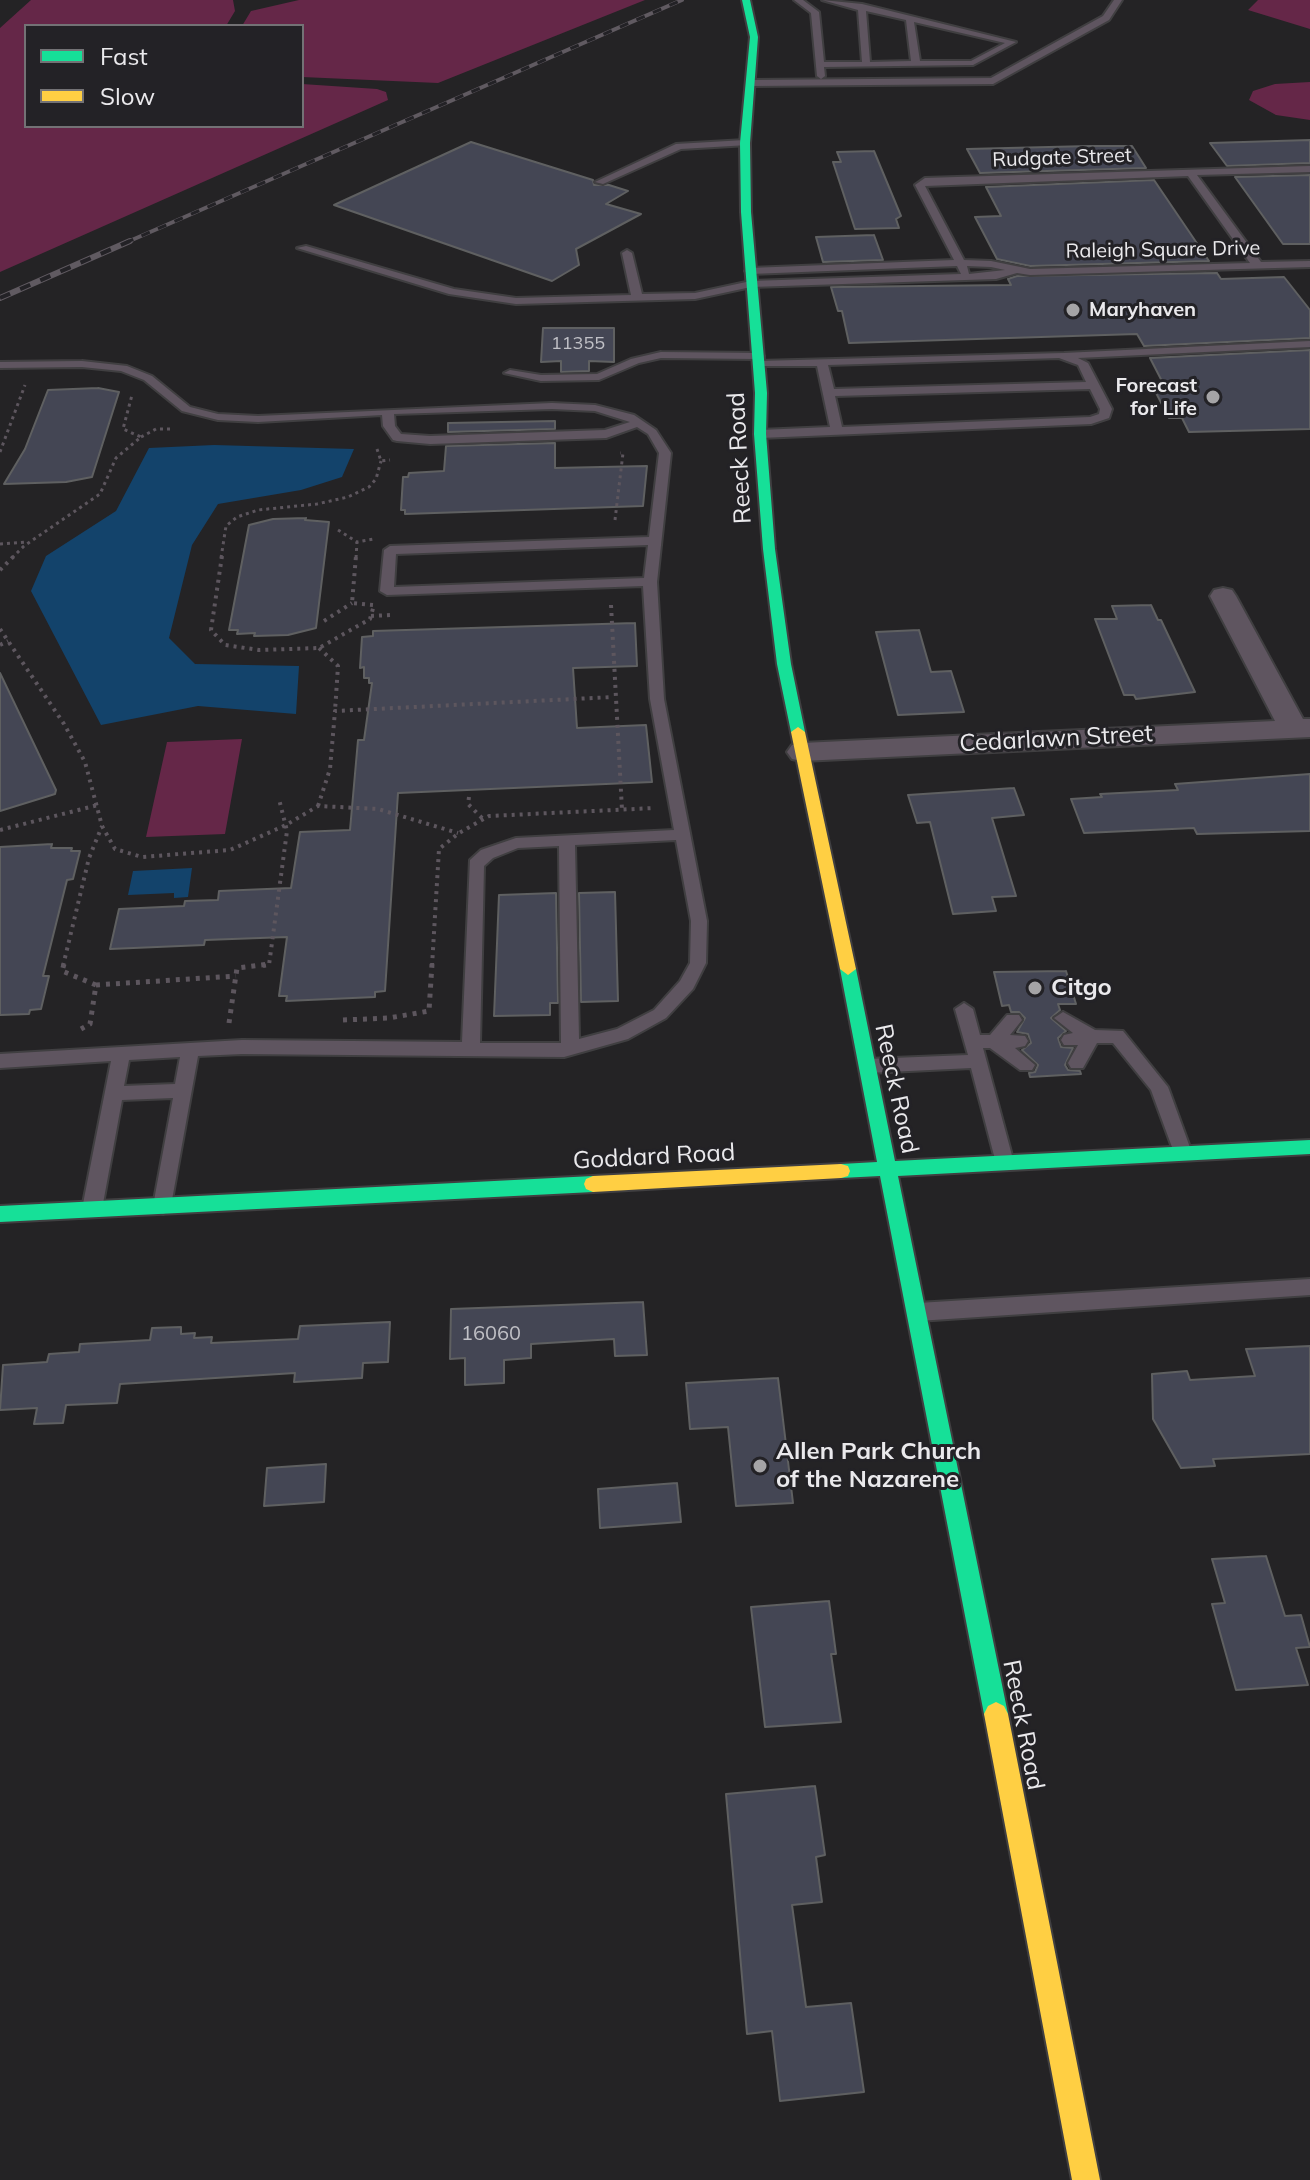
<!DOCTYPE html>
<html>
<head>
<meta charset="utf-8">
<style>
	body { margin:0 }
	#map { position:relative; width:1310px; height:2180px; overflow:hidden; background:#242325; font-family:Mulish,sans-serif }
	canvas { display:block }
	.legend { position:absolute; left:24px; top:24px; width:280px; height:104px; box-sizing:border-box; background:#232226; border:2px solid #737275; margin:0; padding:10px 14px; list-style:none; font-size:24px; color:#eae9ec }
	.legend li { display:flex; align-items:center; gap:16px; height:40px }
	.legend b { width:40px; border:2px solid #737275 }
</style>
</head>
<body>
<div id="map">
<canvas width="1310" height="2180"></canvas>
<ul class="legend">
<li><b style="height:10px;background:#16e098"></b>Fast</li>
<li><b style="height:10px;background:#ffcf43"></b>Slow</li>
</ul>
</div>
<script>
const ctx = document.querySelector('canvas').getContext('2d');
ctx.lineJoin = 'round';
function paint(path, color) { ctx.fillStyle = color; ctx.fill(path, 'evenodd'); }
const poly = rows => new Path2D(rows.map(r => 'M' + r).join(''));
function strokePath(path, color, width, dash) { ctx.strokeStyle = color; ctx.lineWidth = width; ctx.lineCap = dash ? 'butt' : 'round'; ctx.setLineDash(dash || []); ctx.stroke(path); }
function label(font, color, halo, rows, align = 'center') {
  ctx.font = font + ' Mulish,sans-serif'; ctx.lineWidth = 6; ctx.setLineDash([]); ctx.textBaseline = 'middle'; ctx.strokeStyle = halo; ctx.fillStyle = color; for (const [text, x, y, turn = 0] of rows) {
    ctx.save(); ctx.translate(x, y); ctx.rotate((+turn || 0) * Math.PI / 180); ctx.textAlign = isNaN(turn) ? turn : align; if (halo) ctx.strokeText(text, 0, 0); ctx.fillText(text, 0, 0); ctx.restore();
  }
}
const green = poly([
	[31,0,233,0,235,11,226,26,26,26,26,126,302,126,302,84,377,89,386,92,388,100,0,272,0,28],
	[299,0,645,0,438,83,302,77,302,26,242,26,251,11],
	[1258,0,1310,0,1310,29,1248,10],
	[1310,82,1310,120,1276,115,1249,100,1253,91,1275,84],
	[242,739,225,834,146,837,167,742]
]);
const water = poly([
	[214,445,354,449,342,477,301,490,218,504,192,545,169,638,195,664,299,666,296,714,198,706,101,725,31,591,46,556,116,511,149,448],
	[192,868,188,897,174,898,174,893,128,895,133,871]
]);
const building = poly([
	[1310,140,1310,163,1227,166,1210,143,1310,140],
	[471,142,593,180,594,185,609,185,628,191,606,204,641,214,576,249,579,265,552,281,334,205,471,142],
	[1090,146,1132,146,1146,168,980,173,967,149,1090,146],
	[874,151,901,216,896,219,899,228,855,229,833,162,841,162,837,152,874,151],
	[1310,175,1310,244,1283,244,1235,177,1310,175],
	[1154,180,1209,261,1030,266,997,259,975,217,1001,216,986,187,1154,180],
	[874,235,883,260,823,262,816,237,874,235],
	[1217,273,1221,279,1284,277,1310,310,1310,338,1144,346,1137,334,849,343,842,311,838,311,831,287,1011,285,1008,279,1017,276,1217,273],
	[543,328,614,328,614,362,589,361,589,371,561,372,561,361,541,362,543,328],
	[1310,350,1310,429,1189,432,1182,418,1169,418,1154,389,1166,389,1150,358,1310,350],
	[98,388,119,392,92,477,66,482,4,484,25,449,48,390,98,388],
	[555,421,555,429,448,432,448,423,555,421],
	[555,443,555,468,647,466,643,506,405,514,405,510,401,510,403,477,408,477,409,473,444,471,446,446,555,443],
	[306,518,305,520,329,522,316,628,288,635,254,636,255,633,237,634,238,630,229,630,249,525,273,519,306,518],
	[1151,605,1158,620,1161,620,1195,692,1136,699,1134,695,1124,695,1095,619,1117,619,1112,606,1151,605],
	[635,623,637,666,573,668,577,728,646,725,652,782,398,793,385,991,375,992,375,997,286,1001,287,996,279,996,287,937,205,940,204,945,110,949,119,909,184,906,185,901,218,900,219,891,291,888,300,832,350,830,358,740,364,740,372,683,369,683,369,678,364,678,364,667,360,668,362,637,373,636,373,631,635,623],
	[919,630,931,672,951,671,964,712,898,715,876,632,919,630],
	[0,673,56,790,55,794,0,811,0,673],
	[1310,774,1310,831,1197,834,1194,828,1084,833,1071,799,1102,797,1100,794,1178,790,1175,784,1310,774],
	[1014,788,1024,815,992,818,1016,896,992,897,996,911,953,914,930,822,917,823,908,795,1014,788],
	[52,844,51,848,72,848,71,851,80,851,73,879,67,880,43,976,49,976,41,1009,30,1010,29,1014,0,1015,0,847,52,844],
	[615,892,618,1001,581,1002,579,893,615,892],
	[556,893,558,1003,550,1003,550,1015,494,1016,499,895,556,893],
	[1066,971,1076,1004,1058,1004,1060,1010,1051,1018,1066,1031,1058,1038,1061,1047,1073,1048,1065,1065,1068,1070,1080,1071,1081,1074,1030,1077,1029,1073,1035,1072,1038,1065,1022,1050,1031,1043,1028,1034,1017,1032,1025,1018,1019,1012,1011,1012,1009,1005,1002,1006,994,972,1066,971],
	[643,1302,647,1355,615,1356,614,1339,531,1344,531,1358,504,1360,504,1383,465,1385,465,1358,450,1359,451,1309,643,1302],
	[390,1322,388,1362,363,1363,362,1378,294,1382,295,1373,120,1384,117,1403,66,1405,63,1423,34,1424,37,1408,0,1410,3,1365,47,1362,49,1354,79,1352,80,1344,150,1340,152,1328,181,1327,181,1334,195,1333,194,1338,212,1337,211,1343,298,1339,300,1326,390,1322],
	[1310,1346,1310,1454,1213,1459,1215,1466,1181,1468,1153,1419,1152,1374,1187,1371,1190,1380,1255,1376,1246,1349,1310,1346],
	[778,1378,793,1503,736,1506,728,1427,690,1429,686,1383,778,1378],
	[326,1464,324,1502,264,1506,267,1468,326,1464],
	[677,1483,681,1522,600,1528,598,1489,677,1483],
	[1266,1556,1285,1616,1301,1615,1310,1647,1296,1648,1308,1685,1236,1690,1212,1604,1225,1603,1212,1559,1266,1556],
	[829,1601,836,1654,831,1654,841,1722,765,1727,751,1607,829,1601],
	[815,1786,825,1855,816,1857,822,1902,792,1905,806,2007,851,2003,864,2092,780,2101,772,2031,747,2034,726,1794,815,1786]
]);
const pathFar2 = poly([
	[141,437,156,429,174,429],
	[377,449,381,461,390,460],
	[0,452,25,385],
	[615,520,623,453,620,453],
	[338,530,357,542,374,539],
	[0,544,27,542],
	[12,558,24,546,100,494,116,458,141,437,123,429,132,395],
	[221,558,226,526,237,517,258,510,317,504,348,497,369,487,376,479,381,461],
	[356,558,357,542]
]);
const pathFar1 = poly([
	[222,556,211,630,225,645,259,650,319,648,370,619,374,605,352,603,356,556],
	[0,570,14,556],
	[611,605,622,810],
	[371,616,390,615],
	[324,621,352,603],
	[0,629,64,724,85,762,102,826,115,849,142,857,230,850,286,825,318,806,378,809,458,833],
	[0,645,8,641],
	[319,648,338,666,335,711],
	[469,797,468,804,484,820],
	[318,806,330,769,335,711,613,697],
	[0,830,98,805],
	[63,966,89,858,102,826],
	[263,966,269,965,287,831,279,799],
	[432,966,439,849,459,833,489,816,655,808]
]);
const path = poly([
	[64,964,62,971,96,985,90,1024,81,1029],
	[96,985,236,976],
	[343,1020,389,1018,429,1011,432,964],
	[229,1023,237,968,269,964]
]);
const lane = poly([
	[794,0,803,0,819,12,824,62,862,62,858,10,822,0,862,4,1016,42,973,65,824,67,825,76,821,79,817,76,811,13,794,0],
	[866,11,906,20,911,61,870,62,866,11],
	[914,22,1005,43,971,61,920,61,914,22],
	[1114,0,1122,0,1109,20,993,84,751,86,747,83,751,80,991,78,1103,16,1114,0],
	[745,140,748,145,681,149,603,184,595,182,676,144,745,140],
	[1310,166,1310,172,1197,175,1261,262,1310,261,1310,267,1030,275,1017,273,996,279,751,287,695,299,516,304,449,294,297,248,306,246,454,289,516,298,631,295,622,253,627,250,632,253,642,294,695,293,751,281,961,274,957,266,750,274,745,271,750,268,954,260,915,185,925,178,1310,166],
	[1188,176,1250,263,1030,269,991,261,964,260,925,186,1188,176],
	[967,266,991,267,1005,270,969,274,967,266],
	[1310,341,1310,347,1078,358,1088,363,1112,409,1109,418,1091,424,760,438,754,434,760,430,830,427,817,366,755,366,755,362,759,361,1064,353,1310,341],
	[1059,358,1078,365,1086,382,834,389,828,365,1059,358],
	[1090,389,1100,409,1099,414,1090,417,842,427,835,396,1090,389],
	[661,352,758,353,764,356,758,359,661,358,639,363,599,380,541,381,504,373,510,370,541,375,597,374,631,359,661,352],
	[82,361,127,366,152,376,190,407,218,414,258,416,552,403,595,405,634,415,656,430,671,453,657,582,664,699,707,921,706,963,693,989,666,1018,628,1039,564,1057,242,1054,198,1056,170,1211,163,1214,156,1211,153,1206,173,1098,122,1100,102,1209,99,1215,92,1217,85,1215,82,1209,111,1061,0,1068,0,1054,242,1040,462,1042,470,860,481,850,516,838,674,830,650,699,643,586,387,595,380,591,384,550,390,546,649,537,659,453,648,434,637,427,606,438,430,444,397,441,393,440,383,426,382,415,258,422,218,420,182,411,144,380,121,371,82,367,0,368,0,362,82,361],
	[552,409,595,411,630,422,605,430,430,436,401,434,395,426,394,414,552,409],
	[648,545,644,578,394,587,396,554,648,545],
	[676,840,691,921,690,963,680,981,654,1010,617,1029,579,1039,575,845,676,840],
	[559,846,561,1043,480,1043,484,866,493,858,518,848,559,846],
	[180,1057,175,1084,124,1086,129,1060,180,1057],
	[964,1003,973,1009,980,1035,990,1035,1007,1015,1019,1015,1022,1020,1010,1035,1025,1036,1028,1041,1025,1046,1015,1048,1035,1065,1032,1070,1020,1070,990,1048,983,1048,1014,1163,1012,1168,1005,1170,998,1168,996,1163,971,1068,868,1073,859,1066,868,1059,968,1055,955,1009,964,1003],
	[1063,1012,1095,1030,1123,1031,1168,1087,1192,1153,1190,1158,1176,1158,1151,1090,1113,1043,1097,1043,1083,1068,1071,1068,1068,1063,1078,1045,1064,1045,1061,1040,1064,1035,1073,1033,1054,1018,1063,1012],
	[1310,1279,1310,1295,918,1321,911,1318,908,1312,911,1306,918,1303,1310,1279]
]);
const street = poly([
	[1223,588,1232,590,1236,596,1303,719,1310,719,1310,737,802,761,792,759,787,752,792,745,802,743,1275,721,1210,596,1214,590,1223,588]
]);
const fast = poly([
	[742,0,750,0,758,37,750,143,751,212,767,393,766,434,775,549,791,664,805,732,798,737,791,732,777,664,763,549,754,434,755,393,741,212,740,143,750,37,742,0],
	[848,963,856,969,895,1161,1310,1140,1310,1154,898,1176,1008,1714,1004,1722,996,1726,988,1722,984,1714,880,1176,841,1178,834,1176,832,1171,834,1166,841,1164,877,1162,840,969,848,963],
	[593,1176,600,1179,602,1184,600,1189,593,1192,0,1222,0,1206,593,1176]
]);
const slow = poly([
	[798,727,805,732,856,969,848,975,840,969,791,732,798,727],
	[841,1164,848,1166,850,1171,848,1176,841,1178,593,1192,586,1189,584,1184,586,1179,593,1176,841,1164],
	[996,1702,1004,1706,1008,1714,1100,2180,1072,2180,984,1714,988,1706,996,1702]
]);
const railFar1 = poly([
	[125,243,682,0]
]);
const rail = poly([
	[0,298,130,241]
]);
const markers = [
	[1073,310,8,"#a5a4a6"],
	[1213,397,8,"#a5a4a6"],
	[1035,988,8,"#a5a4a6"],
	[760,1466,8,"#a5a4a6"]
];
const farNumbernames = [
	["11355",578,344]
];
const farStreetnames = [
	["Rudgate Street",1062,158,-2],
	["Raleigh Square Drive",1163,250,-1]
];
const farPoinames = [
	["Maryhaven",1089,310],
	["Forecast",1197,386,"right"],
	["for Life",1197,409,"right"]
];
const numberNames = [
	["16060",491,1334]
];
const streetNames = [
	["Reeck Road",740,458,-93],
	["Cedarlawn Street",1056,739,-3],
	["Reeck Road",896,1089,78],
	["Goddard Road",654,1157,-3],
	["Reeck Road",1023,1725,79]
];
const poiNames = [
	["Citgo",1051,988],
	["Allen Park Church",776,1452],
	["of the Nazarene",776,1480]
];
paint(green, '#652748');
paint(water, '#13436b');
paint(building, '#444654');
strokePath(building, '#5f6061', 2);
strokePath(lane, '#403f41', 4);
strokePath(street, '#403f41', 4);
strokePath(fast, '#403f41', 4);
strokePath(slow, '#403f41', 4);
strokePath(pathFar2, '#5d565e', 3, [3, 4]);
strokePath(pathFar1, '#5d565e', 4, [3, 5]);
strokePath(path, '#5d565e', 5, [4, 6]);
paint(lane, '#5f5560');
paint(street, '#5f5560');
paint(fast, '#16e098');
paint(slow, '#ffcf43');
strokePath(railFar1, '#605a61', 4);
strokePath(rail, '#605a61', 6);
strokePath(railFar1, '#232226', 3, [9]);
strokePath(rail, '#232226', 4, [11]);
for (const [x, y, r, color] of markers) { const dot = new Path2D(); dot.arc(x, y, r, 0, 2 * Math.PI); ctx.fillStyle = color; ctx.fill(dot); strokePath(dot, '#232226', 3); }
label('18px', '#c0c0c6', null, farNumbernames);
label('20px', '#eae9ec', '#232226', farStreetnames);
label('bold 20px', '#eae9ec', '#232226', farPoinames, 'left');
label('20px', '#c0c0c6', null, numberNames);
label('24px', '#eae9ec', '#232226', streetNames);
label('bold 24px', '#eae9ec', '#232226', poiNames, 'left');
</script>
</body>
</html>
